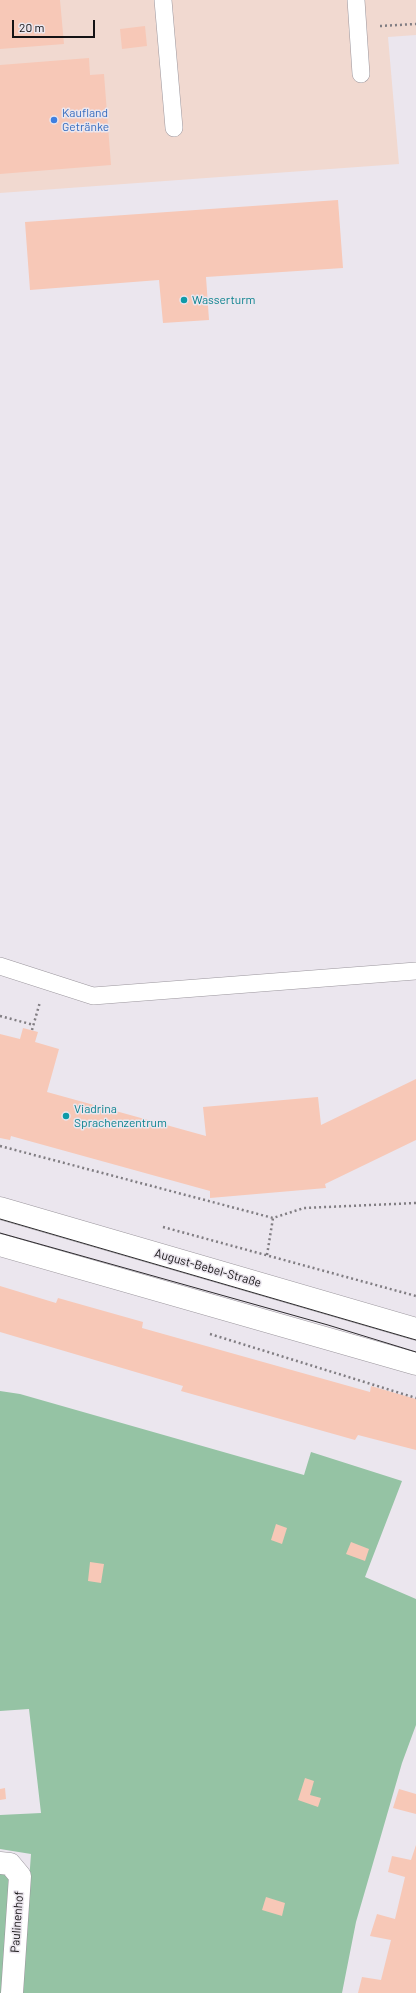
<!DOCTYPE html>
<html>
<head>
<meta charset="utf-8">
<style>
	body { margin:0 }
	#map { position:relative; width:416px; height:1993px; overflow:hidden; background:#ebe6ee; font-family:Barlow,sans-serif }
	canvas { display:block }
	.scale { position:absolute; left:12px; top:20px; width:83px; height:18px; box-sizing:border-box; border:2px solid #141214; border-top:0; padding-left:5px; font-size:12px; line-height:14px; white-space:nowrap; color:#141214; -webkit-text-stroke:3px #ebe6ee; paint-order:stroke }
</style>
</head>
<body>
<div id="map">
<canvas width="416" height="1993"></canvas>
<div class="scale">20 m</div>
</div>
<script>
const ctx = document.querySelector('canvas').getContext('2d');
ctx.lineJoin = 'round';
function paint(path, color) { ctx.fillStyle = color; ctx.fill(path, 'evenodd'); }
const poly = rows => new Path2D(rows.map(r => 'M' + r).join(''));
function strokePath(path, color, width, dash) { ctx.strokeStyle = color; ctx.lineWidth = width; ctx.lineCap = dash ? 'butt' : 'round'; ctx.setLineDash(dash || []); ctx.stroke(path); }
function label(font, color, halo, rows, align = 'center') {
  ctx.font = font + ' Barlow,sans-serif'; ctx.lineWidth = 3; ctx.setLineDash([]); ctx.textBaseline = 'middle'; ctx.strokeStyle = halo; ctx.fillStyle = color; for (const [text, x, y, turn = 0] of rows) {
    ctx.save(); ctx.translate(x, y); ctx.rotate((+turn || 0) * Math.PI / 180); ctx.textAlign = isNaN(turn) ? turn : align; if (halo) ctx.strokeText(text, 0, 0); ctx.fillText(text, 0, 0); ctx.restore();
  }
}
const commercial = poly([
	[0,0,416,0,416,35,388,37,399,164,0,193]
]);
const green = poly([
	[0,1391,20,1394,304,1475,311,1452,402,1481,365,1577,416,1599,416,1725,402,1763,356,1922,342,1993,21,1993,31,1854,0,1849,0,1815,41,1813,29,1709,0,1711],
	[0,1867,14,1880,5,1993,0,1993]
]);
const building = poly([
	[0,0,60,0,64,44,0,49],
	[145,26,147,46,122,49,120,29],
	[89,58,90,75,104,74,111,165,0,174,0,65],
	[338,200,343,268,206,277,209,320,163,323,159,280,30,290,25,222],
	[23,1028,38,1032,35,1042,59,1049,47,1092,206,1136,203,1107,318,1097,321,1125,416,1079,416,1140,325,1184,326,1188,210,1198,210,1191,11,1136,10,1140,0,1138,0,1034,20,1039],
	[0,1286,56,1303,58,1298,143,1322,142,1328,370,1392,371,1386,416,1399,416,1450,358,1435,355,1440,181,1391,183,1386,0,1332],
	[276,1524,287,1528,282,1544,271,1540],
	[351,1542,369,1549,365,1561,346,1554],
	[90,1562,104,1564,101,1583,88,1581],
	[305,1778,314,1781,310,1795,321,1798,318,1807,298,1800],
	[5,1788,6,1799,0,1800,0,1789],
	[399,1789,416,1794,416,1814,393,1808],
	[416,1845,416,1993,358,1993,362,1977,381,1980,391,1940,370,1936,377,1914,395,1919,405,1877,388,1872,392,1856,411,1860],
	[266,1897,285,1903,282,1916,262,1910]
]);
const path = poly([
	[380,26,416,24],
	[0,1016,34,1025],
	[32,1030,40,1002],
	[0,1146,273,1218,304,1208,416,1203],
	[163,1227,416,1296],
	[267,1255,273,1218],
	[210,1334,416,1398]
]);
const service = poly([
	[163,0,174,128],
	[356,0,361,74],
	[0,966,93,996,416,971]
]);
const minor = poly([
	[0,1863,10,1864,20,1876,12,1993]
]);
const tertiary = poly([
	[0,1208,416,1329],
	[0,1245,416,1364]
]);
const tram = poly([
	[0,1219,416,1340],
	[0,1233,328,1325,416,1352]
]);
const markers = [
	[54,120,4,"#3f7fe0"],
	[184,300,4,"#0f9aa8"],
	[66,1116,4,"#0f9aa8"]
];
const shopNames = [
	["Kaufland",62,113],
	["Getränke",62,127]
];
const cultureNames = [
	["Wasserturm",192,300],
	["Viadrina",74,1109],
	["Sprachenzentrum",74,1123]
];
const streetNames = [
	["August-Bebel-Straße",208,1268,16],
	["Paulinenhof",17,1922,-86]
];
paint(commercial, '#f1d9d0');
paint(green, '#95c3a4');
paint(building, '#f7c8b7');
strokePath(service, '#9a959c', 18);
strokePath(minor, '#9a959c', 23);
strokePath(tertiary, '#9a959c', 23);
strokePath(path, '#807d82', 2.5, [2, 3]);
strokePath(service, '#fff', 17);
strokePath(minor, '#fff', 22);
strokePath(tertiary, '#fff', 22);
strokePath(tram, '#2c2a2d', 1);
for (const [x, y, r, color] of markers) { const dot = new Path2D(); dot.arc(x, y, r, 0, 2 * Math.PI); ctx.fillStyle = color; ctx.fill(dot); strokePath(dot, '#ebe6ee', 1.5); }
label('12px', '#366cbe', '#ebe6ee', shopNames, 'left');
label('12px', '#0d838f', '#ebe6ee', cultureNames, 'left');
label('12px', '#141214', '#ebe6ee', streetNames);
</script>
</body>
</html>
